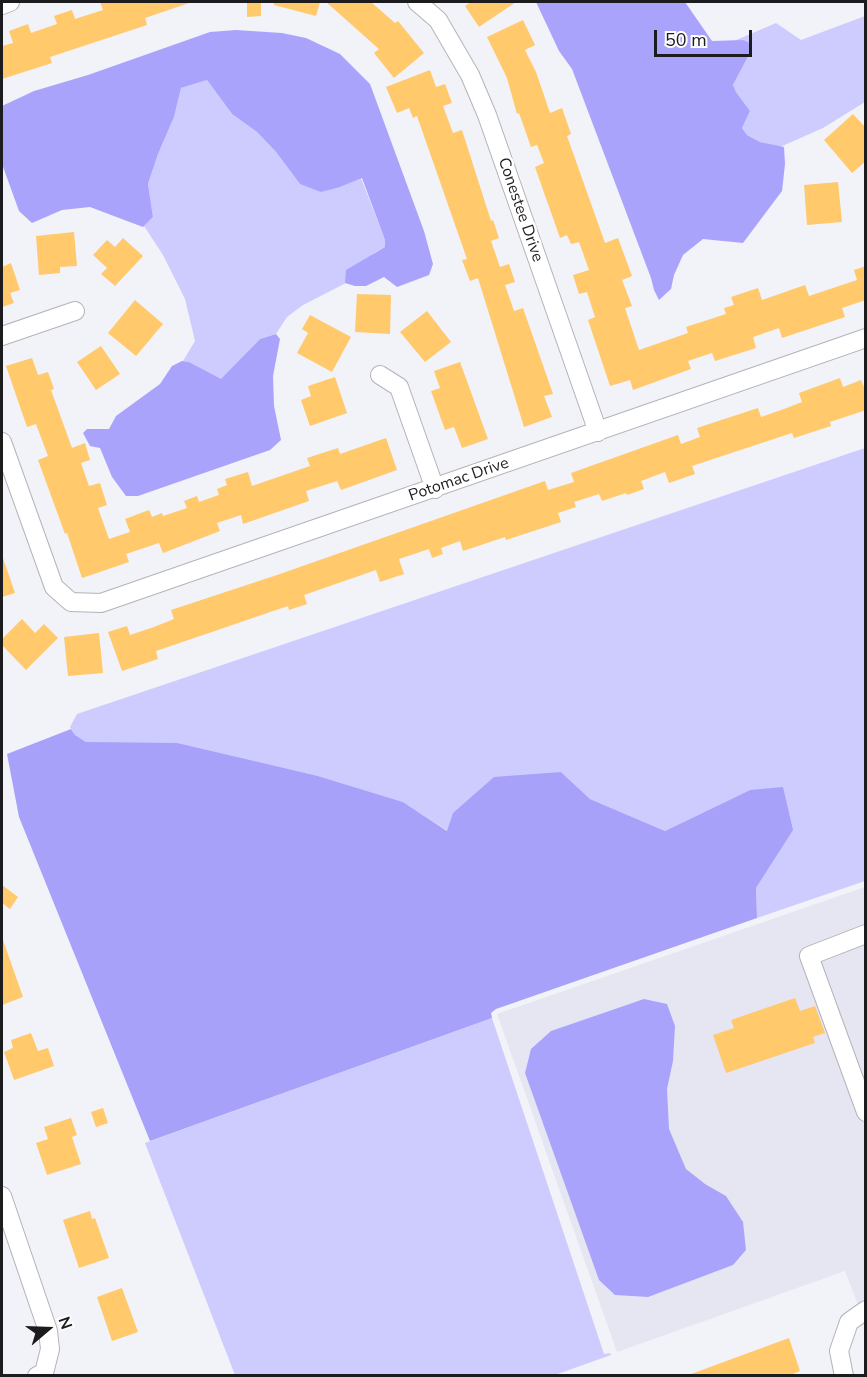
<!DOCTYPE html>
<html>
<head>
<meta charset="utf-8">
<style>
	body { margin:0 }
	#map { position:relative; width:867px; height:1377px; overflow:hidden; background:#f2f2f9; font-family:"Nunito Sans",sans-serif }
	canvas { display:block }
	.frame { position:absolute; inset:0; border:3px solid #1c1c1e; pointer-events:none }
	.north { position:absolute; left:18px; top:1299px; width:60px; height:60px; -webkit-text-stroke:4px #fff; paint-order:stroke; rotate:71deg; font-size:16px; font-weight:700; line-height:24px; text-align:center; color:#1c1c1e }
	.north::after { content:''; display:block; margin:auto; width:21px; height:27px; background:#1c1c1e; clip-path:polygon(50% 0,100% 100%,50% 72%,0 100%) }
	.scale { position:absolute; left:654px; top:30px; width:98px; height:27px; box-sizing:border-box; border:3px solid #1c1c1e; border-top:0; padding-left:8px; font-size:18px; line-height:21px; white-space:nowrap; color:#1c1c1e; -webkit-text-stroke:4px #fff; paint-order:stroke }
</style>
</head>
<body>
<div id="map">
<canvas width="867" height="1377"></canvas>
<div class="frame"></div>
<div class="north">N</div>
<div class="scale">50 m</div>
</div>
<script>
const ctx = document.querySelector('canvas').getContext('2d');
ctx.lineJoin = 'round';
function paint(path, color) { ctx.fillStyle = color; ctx.fill(path, 'evenodd'); }
const poly = rows => new Path2D(rows.map(r => 'M' + r).join(''));
function strokePath(path, color, width, dash) { ctx.strokeStyle = color; ctx.lineWidth = width; ctx.lineCap = dash ? 'butt' : 'round'; ctx.setLineDash(dash || []); ctx.stroke(path); }
function label(font, color, halo, rows, align = 'center') {
  ctx.font = font + ' "Nunito Sans",sans-serif'; ctx.lineWidth = 5; ctx.setLineDash([]); ctx.textBaseline = 'middle'; ctx.strokeStyle = halo; ctx.fillStyle = color; for (const [text, x, y, turn = 0] of rows) {
    ctx.save(); ctx.translate(x, y); ctx.rotate((+turn || 0) * Math.PI / 180); ctx.textAlign = isNaN(turn) ? turn : align; if (halo) ctx.strokeText(text, 0, 0); ctx.fillText(text, 0, 0); ctx.restore();
  }
}
const built = poly([
	[865,887,865,1323,845,1271,617,1352,497,1014]
]);
const green = poly([
	[865,16,865,102,823,128,780,147,760,142,747,135,742,128,750,111,736,92,733,85,752,49,743,40,734,41,776,23,801,40],
	[207,80,232,114,257,132,276,152,300,184,340,187,361,178,385,240,385,247,374,253,345,282,346,283,303,305,287,317,276,334,260,339,221,380,189,362,183,361,195,341,185,299,163,255,144,226,153,217,148,184,158,154,174,117,181,88],
	[865,448,865,881,757,918,756,888,792,830,750,790,665,831,590,799,561,772,448,831,403,802,318,776,237,758,124,744,86,742,75,735,70,727,77,714],
	[492,1018,604,1354,610,1353,611,1355,552,1376,235,1375,145,1143]
]);
const forest = poly([
	[71,729,75,735,86,742,177,743,318,776,403,802,447,831,453,813,494,777,561,772,590,799,665,831,750,790,783,787,793,830,756,888,757,918,496,1009,491,1013,492,1018,150,1141,19,817,7,754]
]);
const water = poly([
	[536,2,685,2,712,41,743,40,748,42,752,49,733,85,736,92,750,111,742,128,747,135,760,142,784,147,785,164,782,191,743,243,703,239,683,255,674,275,671,289,659,300,654,290,651,278,572,69,559,51],
	[236,30,282,33,306,38,340,54,370,84,424,231,433,264,429,275,397,287,384,277,366,286,355,286,345,283,346,270,385,247,385,240,362,178,340,187,321,192,300,184,276,152,257,132,232,114,207,80,181,88,174,117,158,154,148,184,153,217,143,227,90,207,62,210,32,223,19,211,2,164,2,106,34,91,88,75,210,32],
	[276,334,280,339,273,376,274,406,281,440,270,450,138,496,126,496,112,477,100,448,90,446,83,433,87,429,109,429,116,416,160,384,172,366,182,361,189,362,221,379,260,339],
	[644,999,667,1004,675,1026,673,1061,667,1089,669,1129,686,1169,705,1184,726,1196,743,1222,746,1250,733,1265,648,1297,615,1295,599,1280,525,1073,531,1049,551,1031]
]);
const building = poly([
	[100,2,189,2,189,3,145,18,147,25,50,57,52,63,2,79,2,46,13,43,9,31,28,24,31,33,57,24,54,16,72,10,75,19,103,10],
	[247,2,261,2,261,16,247,17],
	[274,2,320,2,316,16,274,5],
	[326,2,371,2,395,23,398,21,424,53,394,78,374,53,379,49],
	[471,2,516,2,479,27,465,6],
	[523,20,535,45,525,50,536,72,550,113,562,108,571,134,567,136,605,243,618,238,632,276,622,280,632,306,625,308,639,350,688,333,686,327,726,314,724,308,734,305,731,297,758,288,762,300,805,285,809,296,857,280,854,270,866,266,866,300,842,308,845,317,782,338,779,328,753,337,756,348,715,361,712,353,688,361,691,369,633,390,630,380,610,386,588,320,595,317,587,292,579,294,573,275,589,270,579,242,571,244,567,235,560,238,535,167,544,163,537,145,531,147,519,113,517,114,507,78,487,37],
	[430,70,436,87,445,84,452,103,443,106,453,133,462,130,491,221,493,220,499,238,491,241,500,267,509,264,515,282,505,285,514,311,523,308,553,394,544,396,552,417,524,427,478,278,470,281,462,260,467,259,417,116,413,118,409,108,397,113,386,87],
	[853,114,866,128,866,161,852,173,824,140],
	[838,182,842,222,807,225,804,185],
	[74,232,77,266,60,267,60,273,39,275,36,236],
	[123,238,143,256,115,286,101,274,107,268,93,255,107,240,115,247],
	[11,263,20,290,10,293,14,303,2,307,2,267],
	[357,294,391,295,390,334,355,332],
	[135,300,163,324,136,356,108,333],
	[427,311,451,342,425,362,400,332],
	[310,315,351,337,332,372,297,353,308,333,302,329],
	[101,346,120,374,96,390,77,362],
	[32,358,38,375,48,372,54,389,51,390,72,448,85,443,90,460,81,463,89,486,100,483,107,505,98,508,109,539,130,532,125,519,149,510,152,517,162,513,163,516,187,508,184,501,197,496,199,502,219,495,217,489,227,485,225,479,248,472,252,486,310,466,307,458,338,448,340,454,386,438,397,470,341,490,337,481,306,491,309,501,243,524,241,515,217,523,220,531,163,553,159,543,126,554,129,562,82,578,67,533,65,534,38,460,48,456,36,424,27,427,6,366],
	[460,362,488,439,462,448,454,427,445,430,431,391,440,388,434,371],
	[335,377,347,413,310,426,301,400,311,396,308,386],
	[840,378,843,387,861,380,866,392,866,410,830,422,831,426,794,438,792,433,692,466,695,474,669,483,665,472,641,481,644,489,627,495,626,493,602,501,599,494,574,502,576,507,558,513,561,522,506,540,505,537,463,551,460,541,441,548,443,554,432,558,429,549,399,559,404,574,380,582,376,570,304,595,307,604,289,610,288,606,156,651,158,659,122,671,108,632,127,626,130,635,154,627,174,619,171,610,277,575,545,481,548,490,574,482,571,473,678,435,681,444,700,437,697,428,758,408,761,417,784,409,802,402,799,393],
	[2,558,3,558,15,593,2,597],
	[22,619,35,633,44,624,58,638,26,670,2,645,2,639],
	[99,633,103,673,68,676,64,637],
	[2,885,18,897,10,909,2,903],
	[2,940,3,940,23,997,2,1005],
	[795,998,800,1011,815,1006,825,1033,813,1037,815,1043,726,1073,713,1035,734,1028,731,1020],
	[31,1033,38,1051,48,1048,54,1066,14,1080,4,1052,13,1048,11,1040],
	[103,1108,108,1123,96,1127,91,1112],
	[71,1118,77,1135,72,1137,81,1164,47,1175,36,1143,48,1139,44,1127],
	[90,1211,92,1219,95,1218,109,1258,79,1268,63,1220],
	[122,1288,138,1332,112,1341,97,1297],
	[789,1338,800,1371,788,1376,691,1376,691,1374]
]);
const minor = poly([
	[417,2,438,20,470,75,487,115,598,432],
	[2,5,10,2],
	[2,336,75,311],
	[380,375,399,387,435,489],
	[2,442,54,587,71,602,101,603,866,338],
	[866,934,809,956,866,1112],
	[2,1196,48,1331,50,1349,44,1373,37,1376],
	[844,1376,839,1351,849,1322,866,1310]
]);
const streetNames = [
	["Conestee Drive",520,210,71],
	["Potomac Drive",459,480,-19]
];
paint(built, '#e6e6f3');
paint(green, '#ceccfe');
paint(forest, '#a7a1fa');
paint(water, '#aaa3fc');
paint(building, '#ffc96c');
strokePath(minor, '#b3b3b9', 20);
strokePath(minor, '#fff', 18);
label('16px', '#1c1c1e', '#fff', streetNames);
</script>
</body>
</html>
